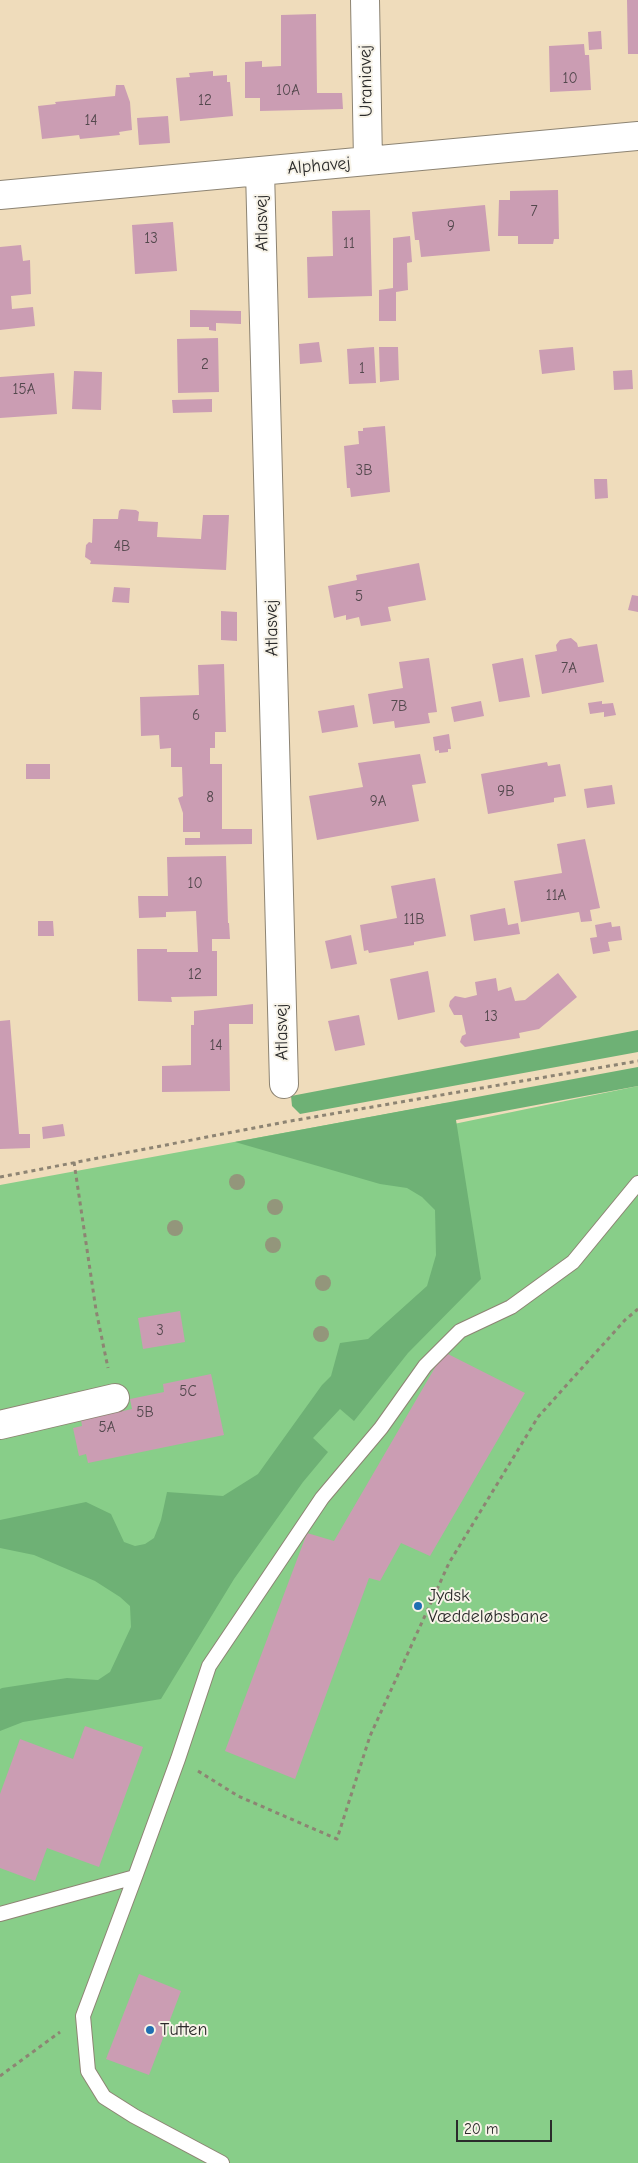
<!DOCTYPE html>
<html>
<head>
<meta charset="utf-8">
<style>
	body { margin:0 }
	#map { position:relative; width:638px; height:2163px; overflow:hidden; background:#efdcbb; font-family:"Comic Neue",sans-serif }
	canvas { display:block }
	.scale { position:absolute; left:456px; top:2120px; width:96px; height:22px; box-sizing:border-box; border:2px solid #2b2b2b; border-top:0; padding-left:6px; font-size:15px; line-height:18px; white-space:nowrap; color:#2b2b2b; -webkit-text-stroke:4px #f7f3e8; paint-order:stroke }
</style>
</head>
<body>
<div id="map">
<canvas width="638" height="2163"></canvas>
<div class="scale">20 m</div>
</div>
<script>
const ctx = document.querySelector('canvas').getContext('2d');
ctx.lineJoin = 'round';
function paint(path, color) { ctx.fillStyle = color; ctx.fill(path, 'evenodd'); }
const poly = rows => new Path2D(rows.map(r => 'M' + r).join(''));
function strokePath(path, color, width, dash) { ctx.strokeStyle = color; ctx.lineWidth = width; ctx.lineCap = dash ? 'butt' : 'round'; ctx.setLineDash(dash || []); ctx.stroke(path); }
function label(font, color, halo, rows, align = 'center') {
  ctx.font = font + ' "Comic Neue",sans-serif'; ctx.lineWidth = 4; ctx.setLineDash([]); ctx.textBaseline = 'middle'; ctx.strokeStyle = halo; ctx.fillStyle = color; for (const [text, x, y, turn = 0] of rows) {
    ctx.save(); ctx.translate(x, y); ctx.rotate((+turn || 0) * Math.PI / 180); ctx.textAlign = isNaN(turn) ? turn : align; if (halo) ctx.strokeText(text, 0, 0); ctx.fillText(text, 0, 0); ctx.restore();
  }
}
const green = poly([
	[638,1086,638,2163,0,2163,0,1185,446,1103,449,1125]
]);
const forest = poly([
	[638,1030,638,1052,300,1114,292,1106,291,1096],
	[638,1067,638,1086,456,1120,481,1279,408,1353,354,1421,340,1409,313,1438,328,1452,303,1482,234,1579,161,1699,23,1722,0,1731,0,1689,2,1688,67,1678,98,1680,110,1672,131,1627,130,1606,120,1597,95,1581,34,1555,0,1548,0,1520,86,1502,111,1514,124,1542,135,1546,145,1544,154,1538,161,1520,167,1492,223,1496,258,1474,322,1385,331,1376,340,1343,368,1339,427,1286,436,1255,435,1210,422,1197,407,1188,380,1184,235,1142]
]);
const building = poly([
	[627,0,638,0,638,54,628,54],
	[316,14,317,93,342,93,343,109,260,111,260,98,245,98,245,62,262,61,262,67,281,66,281,15],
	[601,31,602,49,589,50,588,32],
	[584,44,585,55,589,55,591,90,550,92,549,46],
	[213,71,213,76,227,75,227,82,230,82,233,116,180,121,176,78,190,77,189,73],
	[116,85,124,85,130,102,132,130,119,132,120,135,80,139,79,135,42,139,38,106,56,104,55,102,115,96],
	[168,116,170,143,139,145,137,118],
	[558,190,559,239,554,239,553,244,518,244,518,236,498,236,499,200,510,200,510,191],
	[485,205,490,251,421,257,419,240,415,240,412,212],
	[370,210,372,296,308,298,307,257,333,256,332,211],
	[173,222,177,271,135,274,132,225],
	[410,236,412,262,407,263,408,290,396,292,396,321,379,321,379,290,393,288,393,238],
	[21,245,23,261,30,260,31,294,11,296,12,309,33,307,35,326,0,330,0,247],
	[190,310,241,311,241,324,216,323,216,331,209,330,209,327,190,327],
	[218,338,219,392,178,393,177,339],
	[319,342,322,362,300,364,299,344],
	[374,347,376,383,349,384,347,349],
	[379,347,398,347,399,380,380,382],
	[573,347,575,370,542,374,539,350],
	[632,370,633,389,614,390,613,371],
	[74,371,102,372,101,410,72,409],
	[54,373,57,414,0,418,0,377],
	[212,399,212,412,173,413,172,400],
	[385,426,390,492,351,497,350,488,347,488,344,446,359,444,358,431,363,431,363,428],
	[594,479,607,479,608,498,595,499],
	[121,509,136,510,139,512,138,521,158,522,157,537,201,539,203,515,229,515,226,570,90,564,91,561,85,557,86,545,89,542,92,543,93,519,118,519,119,511],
	[419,563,426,600,388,607,391,621,361,626,359,617,346,620,346,615,334,618,328,586,357,580,356,575],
	[114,587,130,588,129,603,112,602],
	[632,595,638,596,638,612,628,610],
	[221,611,237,612,237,641,221,640],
	[571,638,577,643,578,647,597,644,604,682,542,694,535,655,557,651,556,645,560,640],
	[429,658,437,712,428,713,430,723,395,728,394,721,373,724,368,694,403,688,399,662],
	[523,658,530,697,499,702,492,664],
	[224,664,226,732,215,732,215,748,210,748,210,764,222,764,222,829,252,829,252,844,185,845,185,838,200,838,200,832,183,832,183,813,178,798,183,796,182,767,171,767,171,748,160,749,159,735,141,736,140,697,199,695,198,665],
	[481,701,484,716,454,722,451,707],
	[602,701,602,704,613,703,616,715,604,717,604,712,590,714,588,703],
	[354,705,358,727,322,733,318,711],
	[449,734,451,749,448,749,448,752,439,753,439,750,435,751,433,737],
	[420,754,426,783,412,785,419,821,317,840,309,796,363,787,358,763],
	[547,762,548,766,560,764,566,796,554,798,554,802,488,814,481,774],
	[26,764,50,764,50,779,26,779],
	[612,785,615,804,587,808,584,789],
	[585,839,600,908,590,910,592,921,581,922,579,912,521,922,514,881,562,873,557,844],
	[226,856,228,923,229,923,230,939,212,939,212,951,217,951,217,996,171,997,172,1002,138,1001,137,949,167,949,167,952,198,952,196,911,166,912,166,917,139,918,138,896,168,896,167,857],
	[435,878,446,936,414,942,414,945,369,953,368,950,364,951,360,925,397,918,391,886],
	[505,908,508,925,518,923,520,934,474,941,470,915],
	[38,921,53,921,54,936,38,936],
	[611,922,612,927,620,926,622,940,608,942,610,951,593,954,590,938,597,937,595,925],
	[351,935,357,964,331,969,325,941],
	[428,971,435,1012,398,1020,390,979],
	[558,973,577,997,539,1029,519,1033,520,1038,465,1047,460,1042,462,1036,466,1034,462,1015,454,1015,449,1006,450,1001,455,996,465,998,477,995,475,982,496,978,498,991,511,987,515,1001,525,1000],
	[253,1004,253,1024,229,1024,230,1091,162,1092,162,1066,191,1065,191,1025,194,1025,194,1011],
	[359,1015,365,1045,335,1051,328,1021],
	[10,1020,19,1134,30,1134,30,1148,0,1149,0,1021],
	[63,1124,65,1136,43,1139,42,1127],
	[180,1311,185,1342,143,1349,138,1318],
	[444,1352,525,1393,430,1556,401,1543,380,1581,369,1578,295,1779,225,1751,307,1533,334,1541],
	[211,1374,224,1435,88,1463,86,1454,79,1456,73,1428,82,1426,81,1420,132,1409,130,1399,164,1392,163,1384],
	[85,1726,143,1747,99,1867,47,1848,35,1881,0,1868,0,1794,20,1739,73,1759],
	[139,1974,181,1991,149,2075,106,2059]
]);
const path = poly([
	[74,1162,96,1310,108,1368],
	[0,1177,285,1122,638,1061],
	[198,1771,238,1796,337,1839,370,1736,449,1563,538,1417,625,1320,638,1309],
	[0,2076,60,2032]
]);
const service = poly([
	[135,1877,83,2016,88,2071,104,2097,134,2116,222,2163],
	[0,1914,135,1877,178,1759,209,1666,322,1498,381,1428,425,1366,460,1331,511,1307,573,1262,638,1183]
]);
const minor = poly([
	[365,0,368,161],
	[260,171,284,1084],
	[0,195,638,136],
	[0,1425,115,1398]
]);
const trees = [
	[237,1182],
	[275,1207],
	[175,1228],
	[273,1245],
	[323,1283],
	[321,1334]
];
const markers = [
	[418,1606,5,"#1f6fb2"],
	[150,2030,5,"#1f6fb2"]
];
const numberNames = [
	["10",570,79],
	["10A",288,91],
	["12",205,101],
	["14",91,121],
	["7",534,212],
	["9",451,227],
	["13",151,239],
	["11",349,244],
	["2",205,365],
	["1",362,369],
	["15A",24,390],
	["3B",364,471],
	["4B",122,547],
	["5",359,597],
	["7A",569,669],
	["7B",399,707],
	["6",196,716],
	["9B",506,792],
	["8",210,798],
	["9A",378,802],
	["10",195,884],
	["11A",556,896],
	["11B",414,920],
	["12",195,975],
	["13",491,1017],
	["14",216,1046],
	["3",160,1331],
	["5C",188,1392],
	["5B",145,1413],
	["5A",107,1428]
];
const streetNames = [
	["Uraniavej",366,81,-91],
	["Alphavej",319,166,-5],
	["Atlasvej",262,223,-91],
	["Atlasvej",272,628,-91],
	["Atlasvej",282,1032,-91]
];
const poiNames = [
	["Jydsk",428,1596],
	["Væddeløbsbane",428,1617],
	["Tutten",160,2030]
];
paint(green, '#88ce89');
paint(forest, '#6eb175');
paint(building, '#cb9db3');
strokePath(service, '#8d8473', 16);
strokePath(minor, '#8d8473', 30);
strokePath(path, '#8d8473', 3, [4, 4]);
strokePath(service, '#fff', 14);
strokePath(minor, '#fff', 28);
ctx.fillStyle = '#93967b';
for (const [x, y] of trees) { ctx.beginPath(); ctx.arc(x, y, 8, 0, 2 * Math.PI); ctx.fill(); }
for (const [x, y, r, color] of markers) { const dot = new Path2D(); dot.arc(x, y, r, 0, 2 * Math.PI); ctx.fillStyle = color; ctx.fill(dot); strokePath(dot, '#f7f3e8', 2); }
label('15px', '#53484d', null, numberNames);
label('18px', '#2b2b2b', '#f7f3e8', streetNames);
label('18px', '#2b2b2b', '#f7f3e8', poiNames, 'left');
</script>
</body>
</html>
